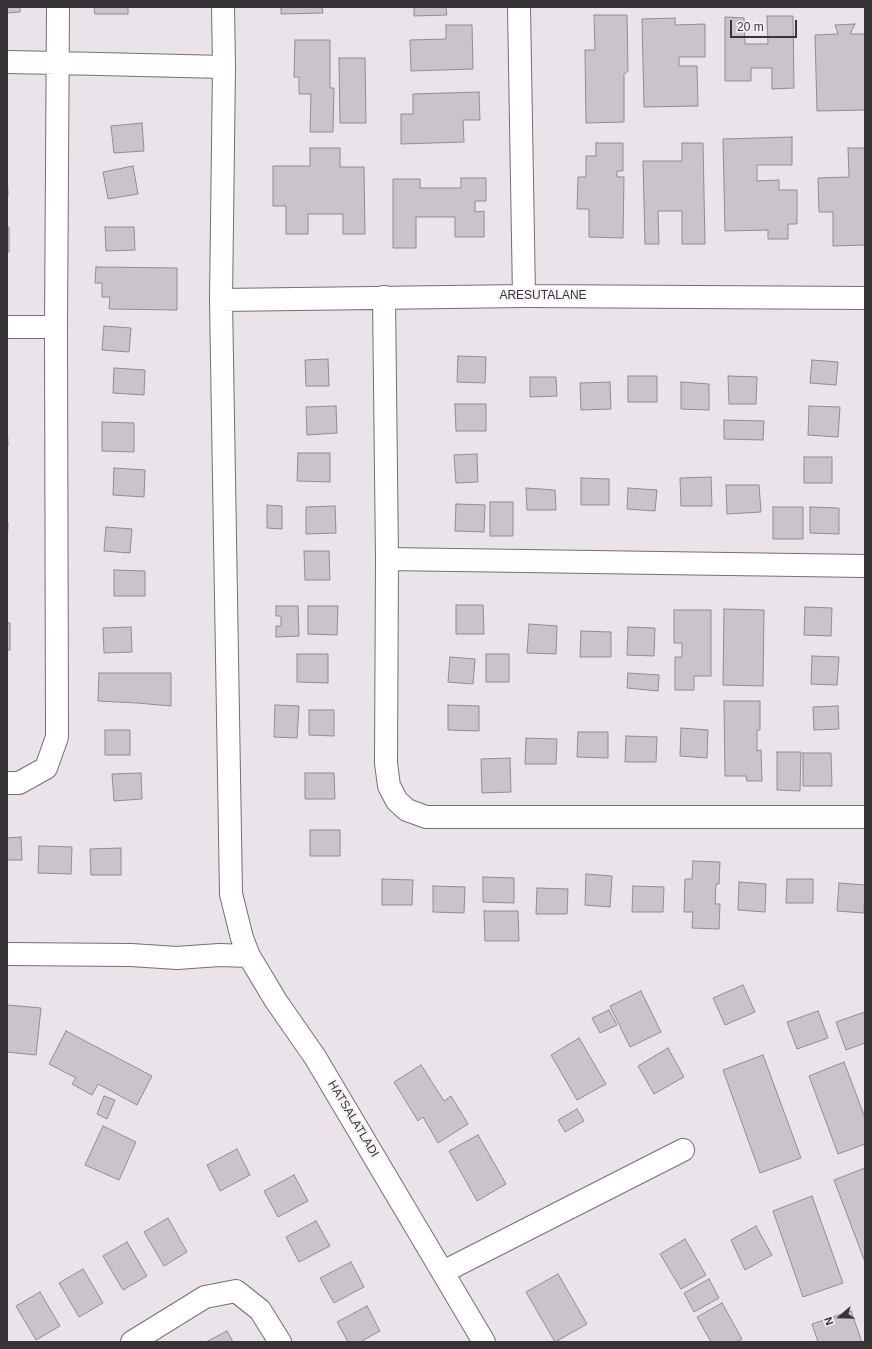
<!DOCTYPE html>
<html>
<head>
<meta charset="utf-8">
<style>
	body { margin:0 }
	#map { position:relative; width:872px; height:1349px; overflow:hidden; background:#eae4ea; font-family:Helvetica,sans-serif }
	canvas { display:block }
	.frame { position:absolute; inset:0; border:8px solid #363436; pointer-events:none }
	.north { position:absolute; left:820px; top:1297px; width:40px; height:40px; -webkit-text-stroke:3px #f7f2f8; paint-order:stroke; rotate:250deg; font-size:11px; font-weight:700; line-height:16px; text-align:center; color:#363436 }
	.north::after { content:''; display:block; margin:auto; width:14px; height:18px; background:#363436; clip-path:polygon(50% 0,100% 100%,50% 72%,0 100%) }
	.scale { position:absolute; left:730px; top:20px; width:67px; height:18px; box-sizing:border-box; border:2px solid #363436; border-top:0; padding-left:5px; font-size:12px; line-height:14px; white-space:nowrap; color:#363436; -webkit-text-stroke:3px #f7f2f8; paint-order:stroke }
</style>
</head>
<body>
<div id="map">
<canvas width="872" height="1349"></canvas>
<div class="frame"></div>
<div class="north">N</div>
<div class="scale">20 m</div>
</div>
<script>
const ctx = document.querySelector('canvas').getContext('2d');
ctx.lineJoin = 'round';
function paint(path, color) { ctx.fillStyle = color; ctx.fill(path, 'evenodd'); }
const poly = rows => new Path2D(rows.map(r => 'M' + r).join(''));
function strokePath(path, color, width, dash) { ctx.strokeStyle = color; ctx.lineWidth = width; ctx.lineCap = dash ? 'butt' : 'round'; ctx.setLineDash(dash || []); ctx.stroke(path); }
function label(font, color, halo, rows, align = 'center') {
  ctx.font = font + ' Helvetica,sans-serif'; ctx.lineWidth = 4; ctx.setLineDash([]); ctx.textBaseline = 'middle'; ctx.strokeStyle = halo; ctx.fillStyle = color; for (const [text, x, y, turn = 0] of rows) {
    ctx.save(); ctx.translate(x, y); ctx.rotate((+turn || 0) * Math.PI / 180); ctx.textAlign = isNaN(turn) ? turn : align; if (halo) ctx.strokeText(text, 0, 0); ctx.fillText(text, 0, 0); ctx.restore();
  }
}
const building = poly([
	[7,7,20,7,20,12,7,13,7,7],
	[94,7,128,7,128,14,95,14,94,7],
	[281,7,322,7,323,13,281,14,281,7],
	[414,7,446,7,447,15,414,16,414,7],
	[594,15,627,15,628,71,624,74,624,122,586,123,585,50,595,50,594,15],
	[767,16,793,16,794,88,772,89,772,68,751,68,751,81,725,81,725,17,744,18,745,44,768,44,767,16],
	[675,18,675,25,705,24,705,57,679,57,679,66,697,66,698,106,644,107,642,19,675,18],
	[855,24,850,34,865,34,865,110,817,111,815,35,838,34,835,25,855,24],
	[446,25,472,25,473,69,411,71,410,40,446,39,446,25],
	[295,40,330,40,330,88,334,88,333,132,310,132,311,94,299,94,299,77,294,77,295,40],
	[339,58,365,58,366,123,340,123,339,58],
	[479,92,480,120,463,120,464,142,401,144,401,114,413,114,413,94,479,92],
	[142,123,144,151,114,153,111,126,142,123],
	[792,137,792,165,757,165,757,181,779,180,779,190,797,190,797,224,788,224,788,239,768,239,768,230,725,231,723,139,792,137],
	[596,143,623,143,623,171,617,171,617,177,624,177,623,238,589,237,589,209,577,209,578,177,586,177,586,156,596,156,596,143],
	[682,143,703,143,705,244,682,244,682,211,658,211,659,244,645,244,643,161,682,161,682,143],
	[310,148,340,148,340,167,364,167,365,234,343,234,343,214,308,214,308,234,286,234,286,206,273,206,273,166,310,166,310,148],
	[848,148,865,148,865,245,833,246,833,212,819,212,818,178,849,177,848,148],
	[133,166,138,194,108,199,103,172,133,166],
	[7,170,8,196,7,197,7,170],
	[461,178,486,178,486,201,475,201,475,212,484,211,484,237,455,237,455,217,416,217,416,248,393,248,393,179,420,179,420,188,461,188,461,178],
	[7,227,9,227,9,252,7,252,7,227],
	[105,227,134,227,135,250,106,251,105,227],
	[96,267,177,268,177,310,109,309,110,297,102,297,102,283,95,283,96,267],
	[104,326,131,328,129,352,102,350,104,326],
	[458,356,486,357,485,383,457,382,458,356],
	[328,359,329,386,306,386,305,360,328,359],
	[812,360,838,362,836,385,810,383,812,360],
	[114,368,145,370,144,395,113,393,114,368],
	[628,376,657,376,657,402,628,402,628,376],
	[728,376,757,377,756,404,729,404,728,376],
	[530,377,556,377,557,396,530,397,530,377],
	[610,382,611,409,581,410,580,383,610,382],
	[681,382,709,384,709,410,681,409,681,382],
	[455,404,486,404,486,431,456,431,455,404],
	[336,406,337,433,307,435,306,407,336,406],
	[809,406,840,407,838,437,808,435,809,406],
	[724,420,764,421,763,440,724,439,724,420],
	[7,421,8,446,7,446,7,421],
	[102,422,134,423,134,452,102,451,102,422],
	[298,453,330,453,330,482,297,481,298,453],
	[477,454,478,482,456,483,454,455,477,454],
	[804,457,832,457,832,483,804,483,804,457],
	[114,468,145,470,144,497,113,495,114,468],
	[711,477,712,506,681,506,680,478,711,477],
	[581,478,609,479,609,505,581,505,581,478],
	[726,485,759,485,761,512,727,514,726,485],
	[526,488,555,490,556,510,527,510,526,488],
	[628,488,657,490,655,511,627,509,628,488],
	[490,502,513,502,513,536,490,536,490,502],
	[456,504,485,505,484,532,455,531,456,504],
	[267,505,282,506,282,529,267,528,267,505],
	[335,506,336,533,306,534,306,507,335,506],
	[773,507,803,507,803,539,773,539,773,507],
	[810,507,839,508,839,534,810,533,810,507],
	[7,523,8,523,7,548,7,523],
	[106,527,132,529,130,553,104,551,106,527],
	[304,551,329,551,330,580,305,580,304,551],
	[114,570,145,571,145,596,114,596,114,570],
	[456,605,483,605,484,634,456,634,456,605],
	[276,606,298,606,299,636,276,637,276,626,281,626,281,616,276,616,276,606],
	[308,606,338,606,337,635,308,634,308,606],
	[805,607,832,608,831,636,804,635,805,607],
	[724,609,764,610,763,686,723,685,724,609],
	[674,610,711,610,711,676,694,676,694,690,675,690,675,657,682,657,682,643,674,643,674,610],
	[7,623,10,623,10,650,7,650,7,623],
	[529,624,557,626,556,654,527,653,529,624],
	[131,627,132,652,104,653,103,628,131,627],
	[628,627,655,628,654,656,627,655,628,627],
	[581,631,611,632,611,657,580,657,581,631],
	[297,654,328,654,328,683,297,682,297,654],
	[486,654,509,654,509,682,486,682,486,654],
	[812,656,839,657,837,685,811,684,812,656],
	[450,657,475,659,473,684,448,682,450,657],
	[99,673,171,673,171,706,137,703,98,701,99,673],
	[628,673,659,675,658,691,627,688,628,673],
	[724,701,760,701,760,730,757,730,757,751,761,750,762,781,747,781,746,776,725,776,724,701],
	[275,705,299,706,297,738,274,737,275,705],
	[448,705,479,706,479,731,448,730,448,705],
	[838,706,839,729,814,730,813,707,838,706],
	[309,710,334,710,334,736,309,735,309,710],
	[681,728,708,730,707,758,680,756,681,728],
	[105,730,130,730,130,755,105,755,105,730],
	[578,732,608,732,608,758,577,757,578,732],
	[626,736,657,737,656,762,625,762,626,736],
	[526,738,557,739,556,764,525,764,526,738],
	[777,752,801,752,800,791,777,790,777,752],
	[803,753,831,753,832,786,803,786,803,753],
	[510,758,511,792,482,793,481,759,510,758],
	[141,773,142,799,114,801,112,774,141,773],
	[305,773,334,773,335,799,305,799,305,773],
	[310,830,340,830,340,856,310,856,310,830],
	[21,837,22,860,7,860,7,838,21,837],
	[39,846,72,847,71,874,38,873,39,846],
	[121,848,121,875,91,875,90,849,121,848],
	[693,861,720,862,719,884,716,884,715,904,720,904,719,929,692,928,693,912,684,912,685,879,692,879,693,861],
	[586,874,612,876,610,907,585,905,586,874],
	[483,877,514,878,514,903,483,902,483,877],
	[382,879,413,880,412,905,382,905,382,879],
	[787,879,813,879,813,903,786,903,787,879],
	[739,882,766,884,765,912,738,910,739,882],
	[839,883,865,885,864,913,837,911,839,883],
	[433,886,465,887,464,913,433,912,433,886],
	[633,886,664,887,663,912,632,912,633,886],
	[537,888,568,889,567,914,536,914,537,888],
	[484,911,518,911,519,941,485,941,484,911],
	[743,985,755,1012,725,1025,713,998,743,985],
	[641,991,661,1032,630,1047,610,1006,641,991],
	[7,1005,41,1008,36,1055,7,1052,7,1005],
	[609,1010,617,1025,600,1033,592,1018,609,1010],
	[818,1011,828,1038,797,1049,787,1022,818,1011],
	[865,1012,865,1043,846,1050,836,1022,865,1012],
	[66,1031,152,1076,137,1105,98,1084,92,1095,72,1084,76,1078,49,1064,66,1031],
	[579,1038,606,1084,577,1100,551,1055,579,1038],
	[668,1048,684,1077,654,1094,638,1066,668,1048],
	[763,1055,801,1158,760,1173,723,1070,763,1055],
	[844,1062,865,1118,865,1144,838,1154,809,1076,844,1062],
	[421,1065,444,1101,451,1096,468,1124,438,1143,423,1117,418,1121,394,1082,421,1065],
	[104,1096,115,1100,107,1119,97,1114,104,1096],
	[577,1109,584,1121,565,1132,558,1120,577,1109],
	[103,1126,136,1142,119,1180,85,1165,103,1126],
	[478,1135,506,1184,477,1201,449,1151,478,1135],
	[237,1149,250,1175,220,1191,207,1165,237,1149],
	[865,1168,865,1262,834,1180,865,1168],
	[294,1175,308,1201,278,1217,264,1191,294,1175],
	[812,1196,843,1283,803,1297,773,1211,812,1196],
	[168,1218,187,1252,164,1266,144,1232,168,1218],
	[316,1221,330,1246,299,1262,286,1237,316,1221],
	[756,1226,772,1255,745,1270,731,1240,756,1226],
	[685,1239,706,1275,681,1289,660,1254,685,1239],
	[127,1242,147,1276,123,1290,103,1256,127,1242],
	[351,1262,364,1287,334,1303,320,1278,351,1262],
	[83,1269,103,1303,79,1317,59,1283,83,1269],
	[558,1274,587,1324,555,1342,526,1292,558,1274],
	[709,1279,719,1298,694,1312,684,1293,709,1279],
	[40,1292,60,1326,36,1340,16,1306,40,1292],
	[722,1303,742,1339,736,1342,711,1342,697,1317,722,1303],
	[367,1306,380,1331,360,1342,348,1342,337,1322,367,1306],
	[851,1311,862,1342,818,1342,812,1324,851,1311],
	[227,1331,233,1342,206,1342,227,1331]
]);
const minor = poly([
	[223,7,224,67,221,300,231,894,242,938,249,956,276,1001,315,1057,484,1342],
	[519,7,524,296],
	[7,62,58,63,224,67],
	[384,297,387,559,386,763,389,786,397,801,407,810,426,817,865,817],
	[221,300,524,296,865,298],
	[7,327,56,327],
	[387,559,865,566],
	[7,783,19,783,46,768,57,737,56,327,58,7],
	[7,954,131,955,177,958,219,955,249,956],
	[443,1272,683,1150],
	[132,1342,205,1297,236,1291,260,1310,280,1342]
]);
const streetNames = [
	["ARESUTALANE",543,296],
	["HATSALATLADI",353,1119,59]
];
paint(building, '#c9c4ca');
strokePath(building, '#918c91', 1);
strokePath(minor, '#746f74', 24);
strokePath(minor, '#fff', 22);
label('12px', '#363436', '#f7f2f8', streetNames);
</script>
</body>
</html>
